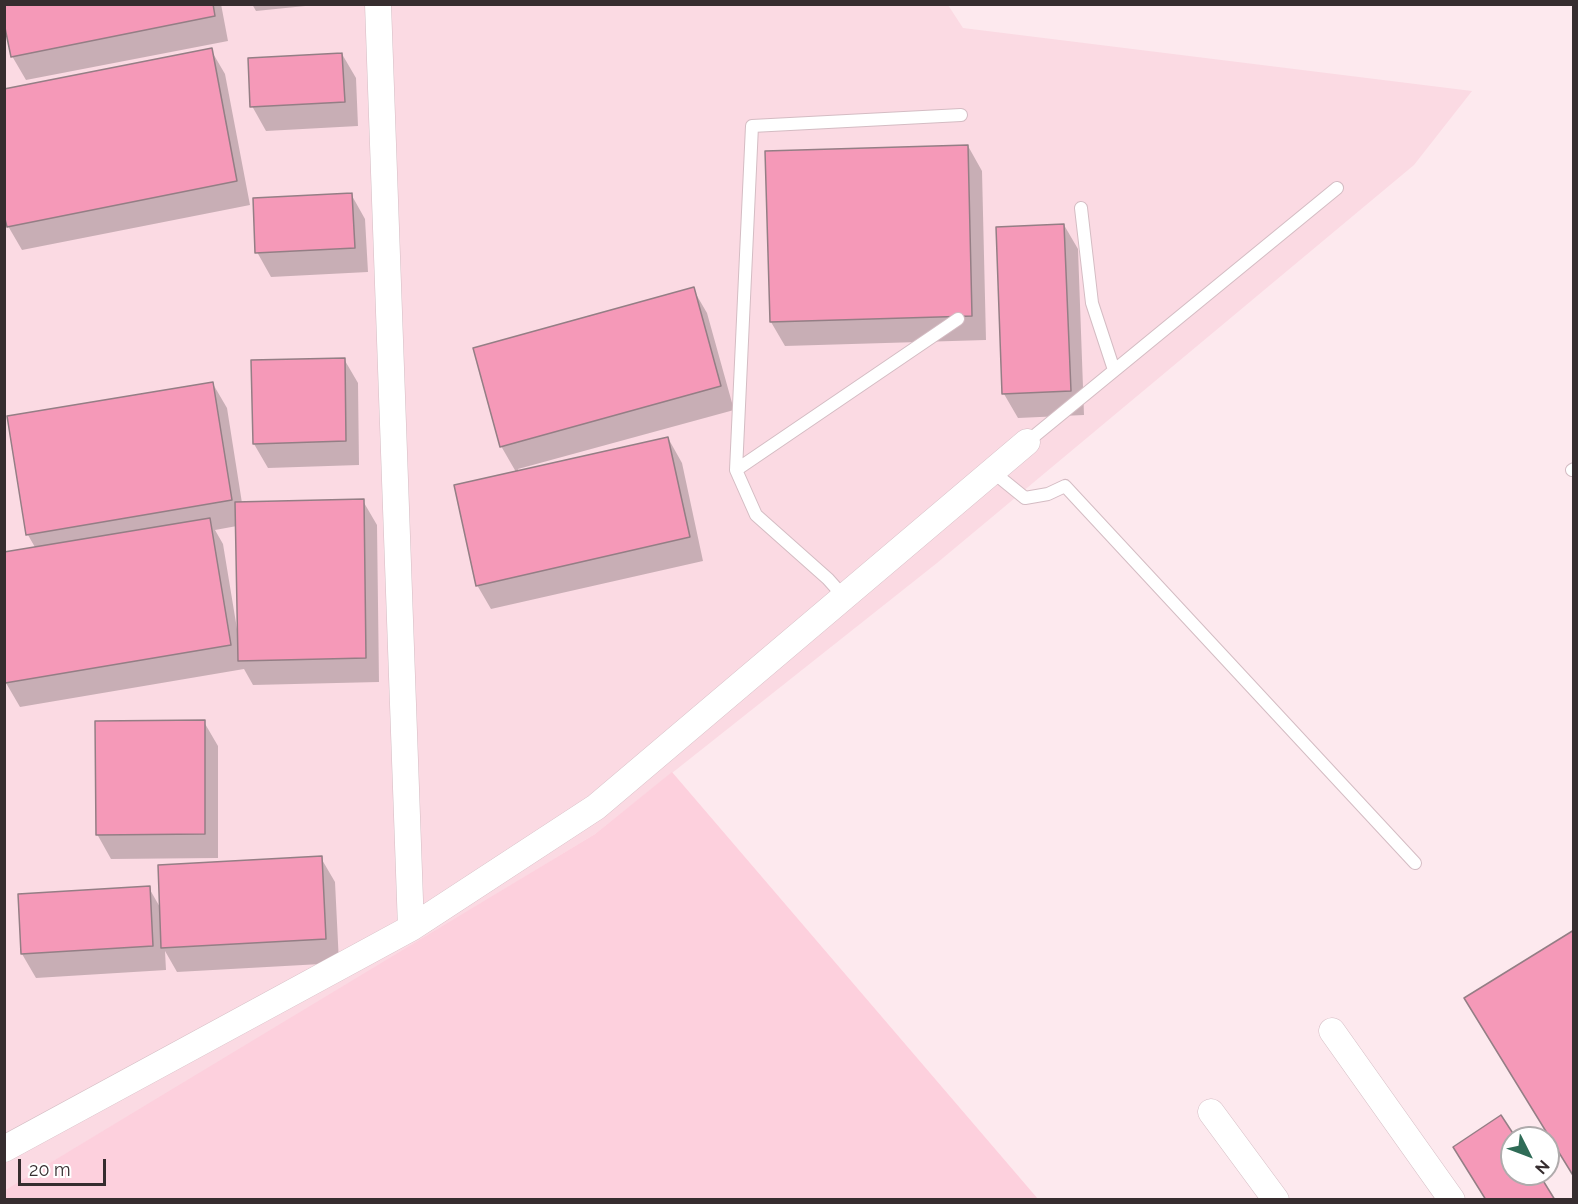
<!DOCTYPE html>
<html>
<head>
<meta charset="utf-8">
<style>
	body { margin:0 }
	#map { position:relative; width:1578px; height:1204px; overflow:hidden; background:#fde9ee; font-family:Raleway,sans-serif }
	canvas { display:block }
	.frame { position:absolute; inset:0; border:6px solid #362d2f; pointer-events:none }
	.north { position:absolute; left:1500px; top:1126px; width:60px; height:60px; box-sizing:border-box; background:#fff; border:2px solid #afabac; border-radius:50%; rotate:132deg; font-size:16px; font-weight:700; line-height:24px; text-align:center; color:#362d2f }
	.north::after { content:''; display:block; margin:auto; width:21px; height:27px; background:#2f6c57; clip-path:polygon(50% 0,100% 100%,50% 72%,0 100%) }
	.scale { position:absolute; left:18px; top:1159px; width:88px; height:27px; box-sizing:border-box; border:3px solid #362d2f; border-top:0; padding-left:8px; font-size:18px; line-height:21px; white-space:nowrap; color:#362d2f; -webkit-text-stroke:4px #fff; paint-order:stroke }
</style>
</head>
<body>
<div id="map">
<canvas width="1578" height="1204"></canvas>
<div class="frame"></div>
<div class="north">N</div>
<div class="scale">20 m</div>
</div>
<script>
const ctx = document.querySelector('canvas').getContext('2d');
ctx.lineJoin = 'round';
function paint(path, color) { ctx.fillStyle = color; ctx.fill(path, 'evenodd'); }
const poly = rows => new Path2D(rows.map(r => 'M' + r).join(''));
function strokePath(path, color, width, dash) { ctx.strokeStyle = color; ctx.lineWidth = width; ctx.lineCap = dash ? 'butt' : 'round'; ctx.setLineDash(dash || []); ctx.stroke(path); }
const built = poly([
	[4,5,948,5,963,28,1472,91,1414,165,937,563,595,834,275,1029,5,1190]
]);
const green = poly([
	[672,772,1038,1199,5,1199,5,1190,595,834]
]);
const shadow = poly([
	[4,4,221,4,228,41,26,80,12,56],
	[252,4,325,4,256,11],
	[211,50,225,74,250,205,22,250,8,226],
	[342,54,356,78,358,126,266,131,252,106],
	[968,146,982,171,986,340,785,346,771,322],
	[351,194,365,219,368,272,271,277,257,252],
	[1064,225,1078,249,1084,415,1018,418,1004,394],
	[693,289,707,313,734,410,518,469,519,472,668,438,682,463,703,561,491,609,477,585,516,472,501,446],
	[344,359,358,383,359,465,268,468,254,444],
	[213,384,227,408,242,503,363,501,377,525,379,682,253,685,244,669,20,707,6,683,4,672,4,554,36,549,28,535],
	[237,526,239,628,237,629,223,544,215,530],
	[204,722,218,746,218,858,111,859,97,834],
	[321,858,335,882,339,963,177,972,165,951,166,970,36,978,22,954,149,888,161,909]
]);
const building = poly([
	[4,4,213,4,215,16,11,57,4,23,4,4],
	[212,48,237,181,7,227,4,215,4,89,212,48],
	[342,53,345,102,250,107,248,58,342,53],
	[968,145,972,316,770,322,765,151,968,145],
	[352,193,355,248,255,253,253,198,352,193],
	[1064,224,1071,391,1002,394,996,227,1064,224],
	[694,287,721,386,500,447,473,348,694,287],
	[345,358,346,441,253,444,251,360,345,358],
	[213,382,232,500,26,535,7,416,213,382],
	[668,437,690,537,476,586,454,485,668,437],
	[364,499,366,658,238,661,235,502,364,499],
	[210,518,231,645,5,683,4,552,210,518],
	[205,720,205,834,96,835,95,721,205,720],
	[322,856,326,939,161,948,158,865,322,856],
	[150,886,153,946,21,954,18,894,150,886],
	[1574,930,1574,1177,1464,998,1574,930],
	[1501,1115,1516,1138,1512,1138,1512,1174,1539,1174,1555,1200,1486,1200,1453,1147,1501,1115]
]);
const service = poly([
	[1081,208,1092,303,1114,370],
	[1027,442,1337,188],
	[736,470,958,319],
	[1572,470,1574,469],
	[993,472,1025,498,1048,494,1065,486,1415,863],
	[844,597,828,579,756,515,736,470,752,126,961,115]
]);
const minor = poly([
	[378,4,411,928],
	[1332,1031,1452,1200],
	[1211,1112,1276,1200],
	[4,1149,411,928,596,807,1027,442]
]);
paint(built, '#fbdae3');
paint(green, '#fdd0dd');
paint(shadow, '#0003');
paint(building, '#f599b8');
strokePath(building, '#947e85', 1.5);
strokePath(service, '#d4bcc3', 14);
strokePath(minor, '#d4bcc3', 27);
strokePath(service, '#fff', 12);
strokePath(minor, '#fff', 26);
</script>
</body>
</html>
